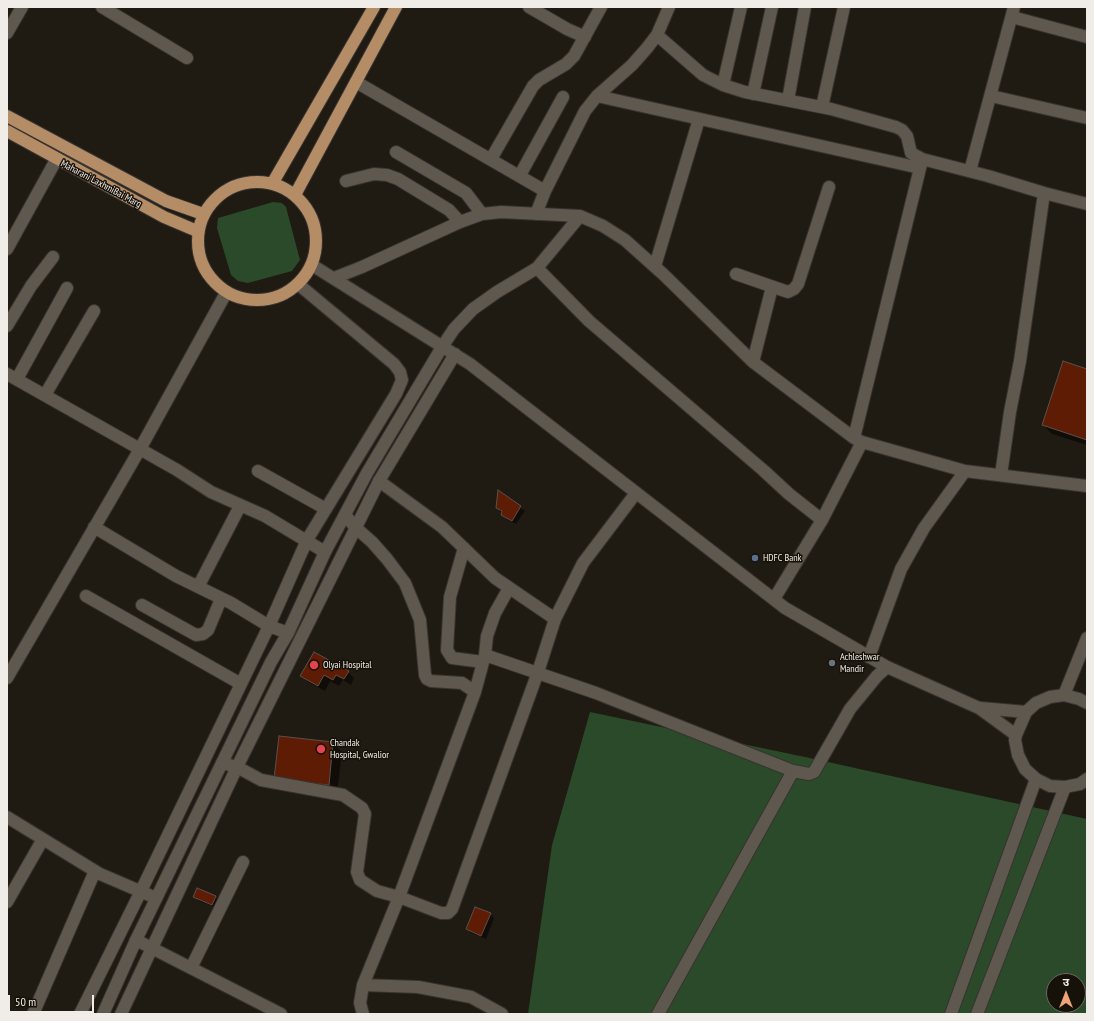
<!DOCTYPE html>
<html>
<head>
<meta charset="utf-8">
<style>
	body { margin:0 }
	#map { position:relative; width:1094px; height:1021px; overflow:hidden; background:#1f1a12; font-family:"PT Sans Narrow","Noto Sans Devanagari",sans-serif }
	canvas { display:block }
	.frame { position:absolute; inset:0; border:8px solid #f0ece7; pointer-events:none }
	.north { position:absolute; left:1046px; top:973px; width:40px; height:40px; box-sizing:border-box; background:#161109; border:1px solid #6d6962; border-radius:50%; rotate:0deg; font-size:11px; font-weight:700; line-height:16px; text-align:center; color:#f0ece7 }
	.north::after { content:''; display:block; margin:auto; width:14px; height:18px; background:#f0a279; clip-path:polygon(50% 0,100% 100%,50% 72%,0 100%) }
	.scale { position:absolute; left:8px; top:995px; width:86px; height:18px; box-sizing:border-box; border:2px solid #f0ece7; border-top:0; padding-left:5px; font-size:12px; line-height:14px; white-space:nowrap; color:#f0ece7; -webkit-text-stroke:3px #161109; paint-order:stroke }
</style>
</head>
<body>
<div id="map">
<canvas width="1094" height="1021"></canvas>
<div class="frame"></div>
<div class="north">उ</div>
<div class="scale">50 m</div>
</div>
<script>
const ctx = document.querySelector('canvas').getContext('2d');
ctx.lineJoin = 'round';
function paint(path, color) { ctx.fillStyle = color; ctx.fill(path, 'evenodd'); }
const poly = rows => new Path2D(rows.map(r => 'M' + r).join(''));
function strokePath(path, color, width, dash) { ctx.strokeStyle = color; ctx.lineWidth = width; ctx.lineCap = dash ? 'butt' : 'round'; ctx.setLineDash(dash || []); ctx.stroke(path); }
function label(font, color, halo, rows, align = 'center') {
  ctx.font = font + ' "PT Sans Narrow",sans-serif'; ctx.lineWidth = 3; ctx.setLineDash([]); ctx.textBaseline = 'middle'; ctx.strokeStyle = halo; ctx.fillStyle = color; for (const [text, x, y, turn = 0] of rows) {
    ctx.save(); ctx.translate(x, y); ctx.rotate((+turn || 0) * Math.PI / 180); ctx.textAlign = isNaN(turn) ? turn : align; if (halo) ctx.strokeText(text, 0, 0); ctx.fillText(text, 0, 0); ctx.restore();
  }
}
const green = poly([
	[273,202,282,203,286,207,300,260,292,271,248,283,238,281,231,275,217,228,218,218],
	[590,712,805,757,1087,819,1087,1014,528,1014,552,845],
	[1054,981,1078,981,1078,1005,1054,1005]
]);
const shadow = poly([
	[1087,370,1087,445,1052,434,1043,425],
	[499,492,525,511,516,524,506,519,497,508],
	[348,672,354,678,351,685,343,680,339,686,330,681,325,691,308,682,302,676],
	[333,743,342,752,337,793,284,787],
	[195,896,215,897,219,901,217,908,199,901],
	[490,914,494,918,486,939,471,933,467,929]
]);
const building = poly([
	[1063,361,1087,369,1087,440,1042,425,1063,361],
	[498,490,521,506,512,521,501,515,502,511,496,508,498,490],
	[314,652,349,671,344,679,336,675,333,680,324,675,318,686,300,676,314,652],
	[279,736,333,742,329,785,274,779,279,736],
	[197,888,216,896,212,905,193,897,197,888],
	[475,907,491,913,481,936,466,929,475,907]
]);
const street = poly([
	[102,7,187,58],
	[529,7,567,29,585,37],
	[1012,17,1087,37],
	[7,33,22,7],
	[657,35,703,75,723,85,745,92,831,109,896,127,902,130,907,136,911,153,922,159,988,176,1044,193,1087,204],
	[356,82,545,191],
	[723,85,741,7],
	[753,94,772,7],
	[597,96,920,168],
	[991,96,1087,118],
	[788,100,805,7],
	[822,107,844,7],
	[396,152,466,193,482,214],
	[491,159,533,86,539,80,566,64,574,56,601,7],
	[970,171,1014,7],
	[520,175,563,97],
	[346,181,374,174,387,175,398,179,449,210,460,222],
	[536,214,545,191,585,111,597,96,632,65,647,48,657,35,669,7],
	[7,249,56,160],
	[655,266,699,119],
	[537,268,589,321,763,470,789,494,822,520],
	[736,274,788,292,794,289,798,284,829,187],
	[334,278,362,267,460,222,482,214,501,212,580,216,603,226,625,240,663,274,753,362,854,438,862,442,965,471,1087,486],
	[7,326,31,286,53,257],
	[442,347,454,329,473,309,497,292,537,268,580,216],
	[753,362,772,287],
	[7,374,177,470,211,492,265,516,325,552],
	[17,379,67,288],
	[45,395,94,311],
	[854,438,922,160],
	[258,471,326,509],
	[1001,475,1010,412,1020,361,1044,193],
	[379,481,442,527,495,578,555,619],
	[345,515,356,528,372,542,387,559,405,583,420,620,425,675,427,679,431,681,462,683,475,692],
	[94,527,176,576,231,603,269,626,288,633],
	[464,548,450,597,447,650,452,658,483,662],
	[198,587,240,506],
	[86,596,241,684],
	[774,599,822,520,862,442],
	[142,605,196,635,203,634,208,630,221,599],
	[485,655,596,693,793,771,809,774,814,772,850,709,877,676,887,667],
	[869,657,901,569,924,528,965,471],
	[7,678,140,449,226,293],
	[222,763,237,767,261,780,343,795,362,808,365,814,357,872,360,880,377,891,399,897,441,913,448,913,452,909,538,672,555,619,583,563,636,493],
	[7,817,100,874,156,898],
	[7,902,43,839],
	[136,940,281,1014],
	[191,968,243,862],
	[363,985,418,987,471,997,502,1014],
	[33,1014,95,871],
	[80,1014,141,891,269,626,307,540,396,394,402,380,400,372,394,364,298,284],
	[363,1014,360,1003,363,985,399,897,475,692,485,655,487,636,495,613,509,588],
	[658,1014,793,771]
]);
const secondary = poly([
	[312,265,470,364,785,608,887,667,979,708,1016,735],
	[1064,695,1087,638],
	[1087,703,1079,699,1064,695,1050,697,1036,703,1026,712,1016,735,1015,740,1018,755,1025,769,1036,779,1050,786,1065,787,1080,784,1087,779],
	[981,708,1026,712],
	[103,1014,136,940,271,662,288,633,325,552,367,473,442,347],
	[121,1014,237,767,379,481,455,354],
	[951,1014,1036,779],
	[977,1014,1065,787]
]);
const primary = poly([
	[7,116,166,201,203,214],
	[7,131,164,217,197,231],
	'198 241a59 59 0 1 1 118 0a59 59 0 1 1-118 0Z',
	[272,184,374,7],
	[295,195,396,7]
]);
const markers = [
	[755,558,4,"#5c6f8a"],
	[832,663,4,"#6b7280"],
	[314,665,5,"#e0444e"],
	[321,749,5,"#e0444e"]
];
const streetNames = [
	["Maharani LaxhmiBai Marg",101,184,28]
];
const poiNames = [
	["HDFC Bank",763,558],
	["Achleshwar",840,657],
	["Mandir",840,669],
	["Olyai Hospital",323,665],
	["Chandak",330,743],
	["Hospital, Gwalior",330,755]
];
paint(green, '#2a4a2a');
paint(shadow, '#0007');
paint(building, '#5e1c04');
strokePath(building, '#5b504c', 1);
strokePath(street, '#373330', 14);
strokePath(secondary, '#373330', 14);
strokePath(primary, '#373330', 14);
strokePath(street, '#5e584f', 12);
strokePath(secondary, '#5e584f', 12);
strokePath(primary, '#b48c65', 12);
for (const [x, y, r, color] of markers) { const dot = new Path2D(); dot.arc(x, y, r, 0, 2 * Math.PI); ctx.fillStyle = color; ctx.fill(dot); strokePath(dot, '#161109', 1.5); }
label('10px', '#f0ece7', '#161109', streetNames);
label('10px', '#f0ece7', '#161109', poiNames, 'left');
</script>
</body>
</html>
